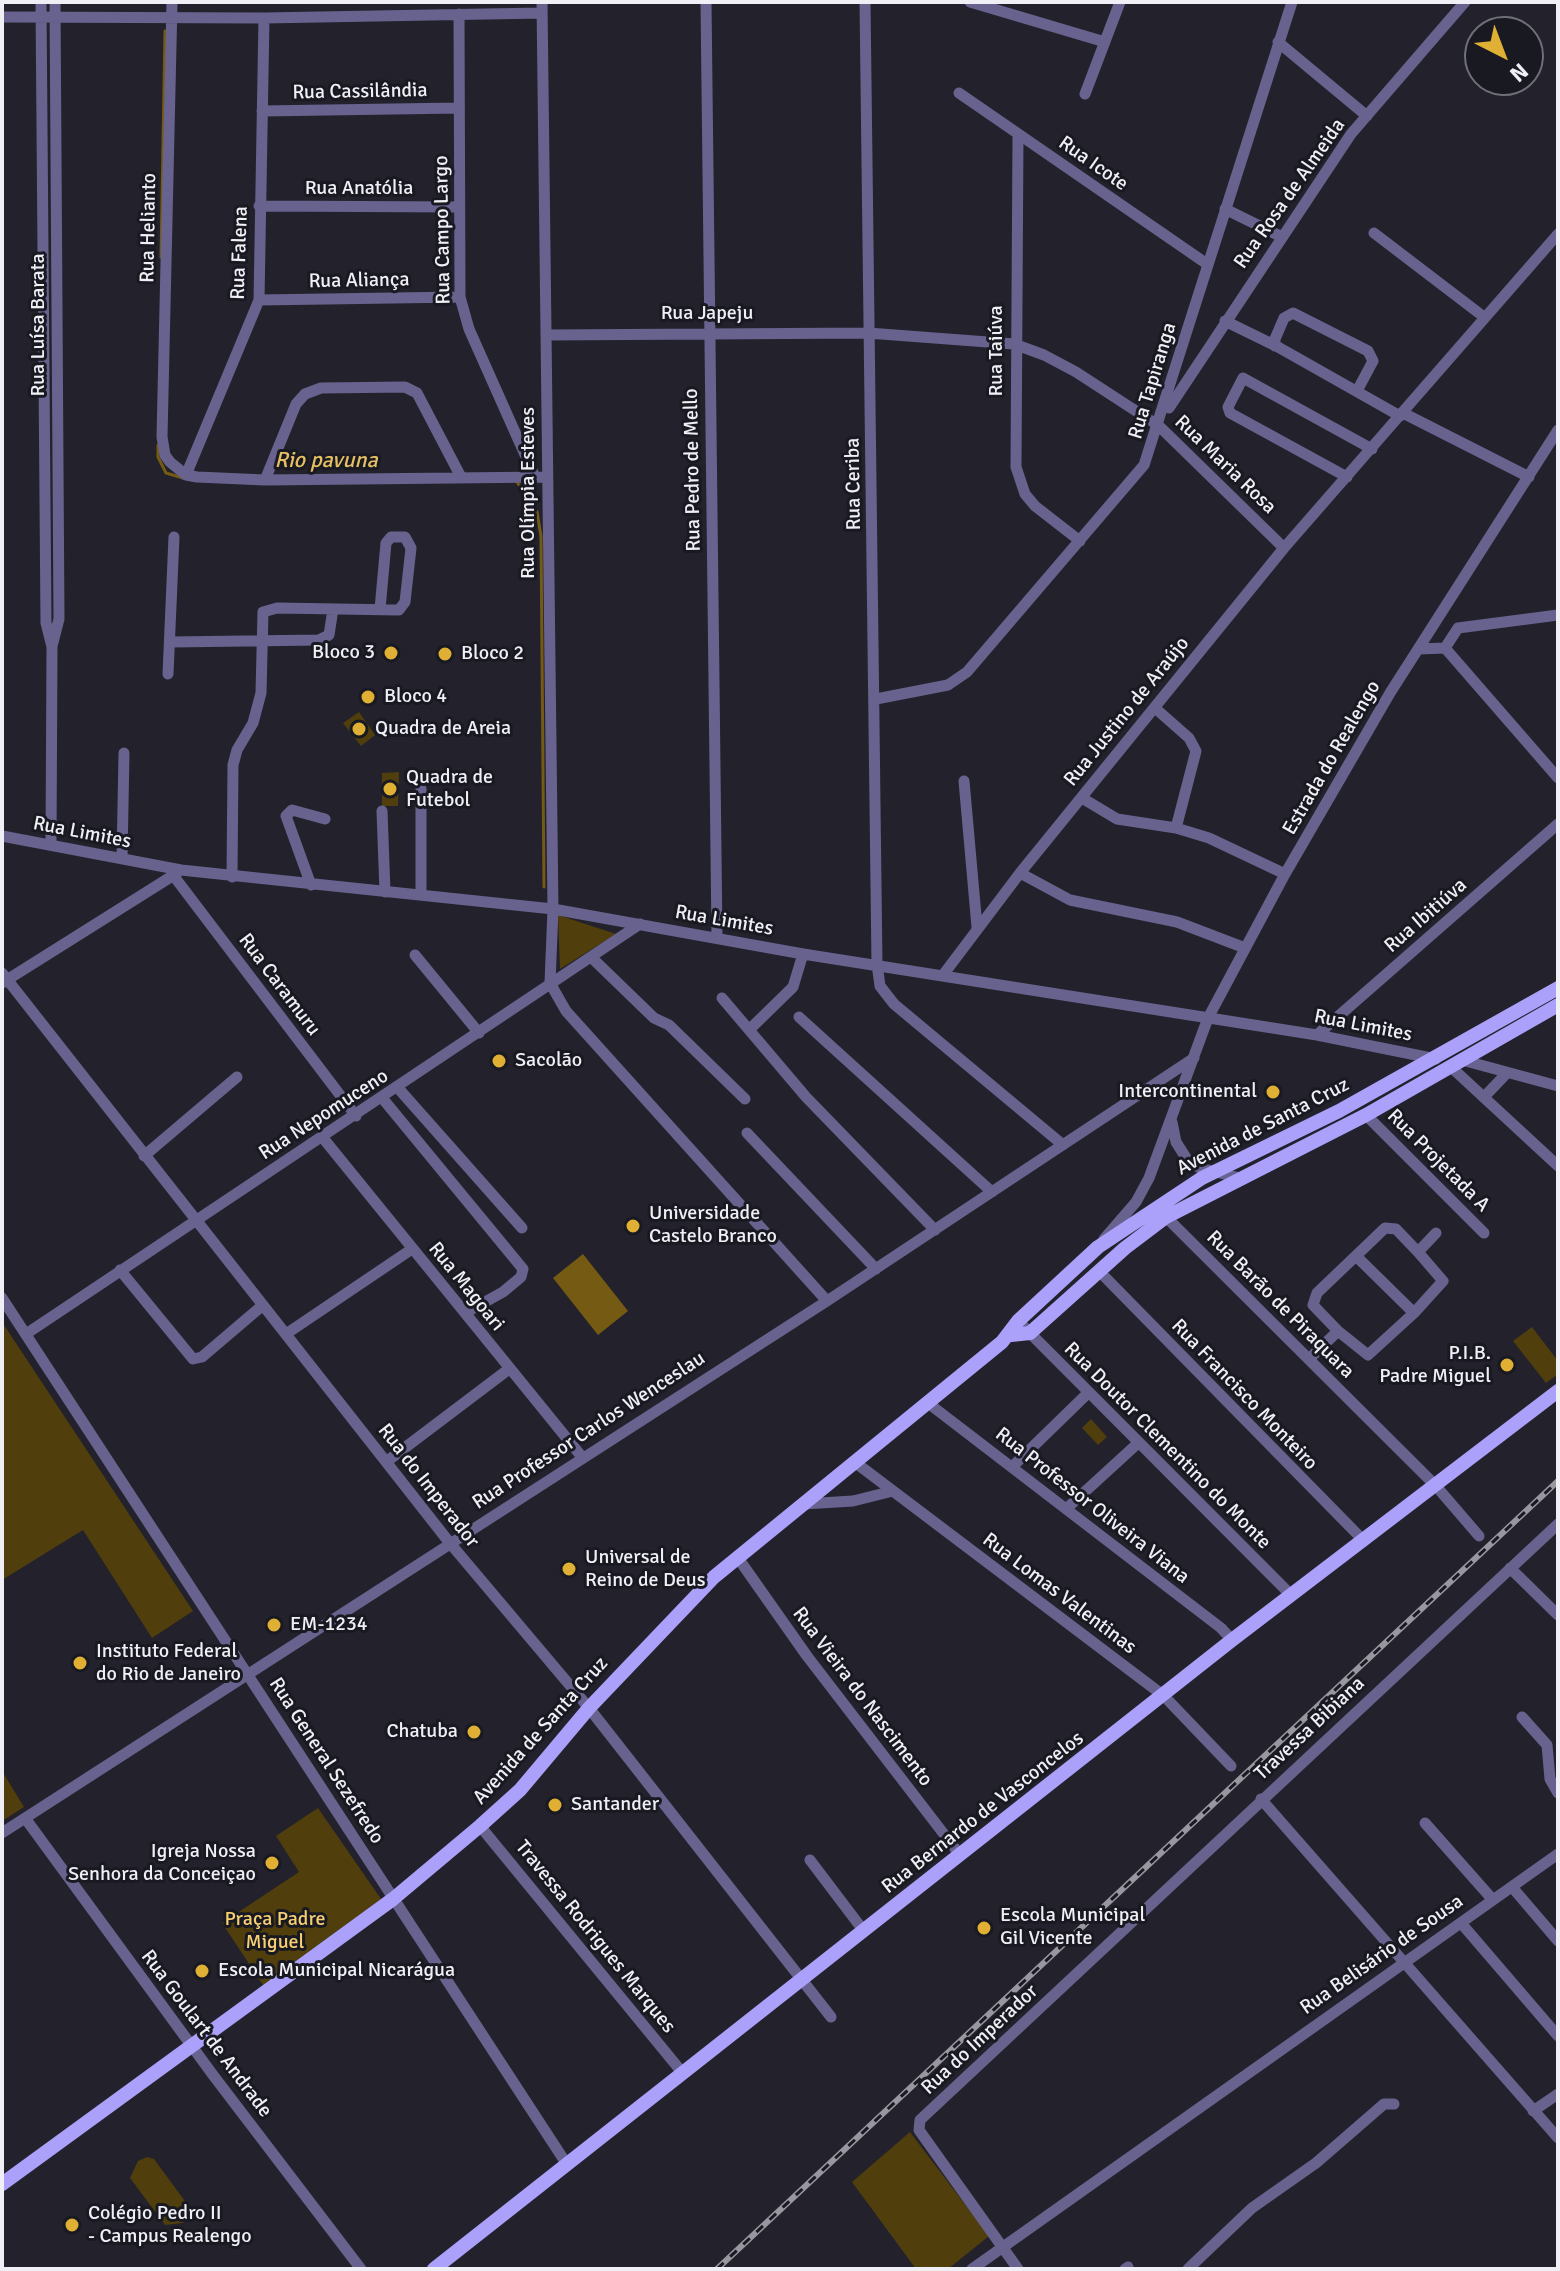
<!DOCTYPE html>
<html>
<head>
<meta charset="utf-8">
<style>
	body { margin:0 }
	#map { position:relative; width:1560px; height:2271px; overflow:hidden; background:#23222c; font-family:Signika,sans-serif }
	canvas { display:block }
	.frame { position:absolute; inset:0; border:4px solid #f0eff6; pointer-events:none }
	.north { position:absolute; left:1464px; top:16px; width:80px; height:80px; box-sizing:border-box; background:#191922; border:2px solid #6f6f77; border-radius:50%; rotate:138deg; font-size:22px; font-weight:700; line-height:32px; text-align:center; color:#f0eff6 }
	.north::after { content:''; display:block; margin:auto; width:28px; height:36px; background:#dfb034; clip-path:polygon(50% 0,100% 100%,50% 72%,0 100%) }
</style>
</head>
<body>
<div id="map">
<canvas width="1560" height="2271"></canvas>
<div class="frame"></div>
<div class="north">N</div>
</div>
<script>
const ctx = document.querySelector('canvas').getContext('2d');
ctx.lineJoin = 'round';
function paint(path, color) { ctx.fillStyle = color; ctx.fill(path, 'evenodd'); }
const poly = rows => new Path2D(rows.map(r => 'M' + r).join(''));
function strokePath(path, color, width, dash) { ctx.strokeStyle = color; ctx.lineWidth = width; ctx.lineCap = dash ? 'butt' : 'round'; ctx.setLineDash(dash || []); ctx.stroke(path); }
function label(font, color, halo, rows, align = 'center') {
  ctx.font = font + ' Signika,sans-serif'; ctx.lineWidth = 6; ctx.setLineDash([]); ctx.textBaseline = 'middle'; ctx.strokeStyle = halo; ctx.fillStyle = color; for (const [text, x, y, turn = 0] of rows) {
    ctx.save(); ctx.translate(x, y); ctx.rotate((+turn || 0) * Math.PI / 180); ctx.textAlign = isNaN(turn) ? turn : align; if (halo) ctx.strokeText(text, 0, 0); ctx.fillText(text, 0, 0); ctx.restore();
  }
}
const green = poly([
	[359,712,375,735,361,746,343,723],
	[399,772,398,806,382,806,382,773],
	[558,915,616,934,560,969],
	[2,1322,193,1611,152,1638,83,1530,2,1580],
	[1532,1327,1558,1361,1558,1374,1546,1383,1513,1341],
	[1091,1419,1107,1437,1098,1445,1082,1428],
	[2,1771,24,1807,2,1821],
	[318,1808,381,1899,263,1985,222,1923,299,1872,276,1836],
	[910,2132,989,2236,948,2269,916,2269,852,2182],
	[147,2157,154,2159,190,2208,183,2223,165,2225,130,2178,138,2161]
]);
const water = poly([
	[583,1254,628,1311,598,1335,553,1278]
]);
const stream = poly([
	[161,257,165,31],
	[158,445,158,457,166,473,183,478],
	[517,482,537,512,541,536,544,887]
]);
const minor = poly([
	[41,2,46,623,52,647,51,844],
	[172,2,162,437,165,455,170,462,186,475,197,477,265,480,547,477],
	[542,2,553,909,550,983,566,1011,827,1301],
	[706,2,717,937],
	[865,2,877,964,880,986,894,1004,1063,1145],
	[970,2,1105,42],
	[459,14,460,297,469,329,535,477],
	[2,17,264,18,542,13],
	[1278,42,1367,116],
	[959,93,1207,264],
	[1085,94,1120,2],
	[262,111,458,108],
	[1018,134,1016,467,1025,494,1035,506,1080,541],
	[259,206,459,207],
	[1225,209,1280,236],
	[1374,233,1484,317],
	[259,300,460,297],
	[1225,321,1278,347,1400,416],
	[546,335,868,333,1014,344,1044,355,1076,372,1159,426,1284,548],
	[1275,346,1275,339,1284,318,1293,313,1368,351,1373,361,1357,391],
	[1169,408,1351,134,1465,2],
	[1403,413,1529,477],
	[186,475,259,300,264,18],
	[1347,477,1230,413,1228,407,1243,378,1372,449],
	[265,480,296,404,305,394,321,388,405,387,417,393,461,477],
	[1458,628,1558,615],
	[171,642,319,640,329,635,333,609],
	[52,646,59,619,55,2],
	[1445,648,1558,778],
	[1445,648,1458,628],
	[1419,649,1445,648],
	[168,674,174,537],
	[876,699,948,685,967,672,1144,465,1292,2],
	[1155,708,1189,738,1196,751,1176,828],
	[964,781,977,927],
	[1082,798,1117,819,1176,828,1209,838,1285,874],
	[382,811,385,892],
	[2,836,181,870,553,909,803,954,1317,1035,1436,1059],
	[122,859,124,753],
	[1020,873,1070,900,1177,922,1245,948],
	[173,875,356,1116],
	[232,877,233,765,237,750,253,723,261,693,263,612,277,608,399,610,405,602,411,548,405,537,391,537,386,543,380,609],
	[311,885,286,816,292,810,325,819],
	[421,895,421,789],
	[415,955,479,1033],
	[592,958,654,1018,669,1025,745,1099],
	[2,973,449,1542,589,1708,831,2017],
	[943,975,1020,873,1284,548,1558,234],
	[2,983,177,873],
	[722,998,806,1097,935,1230],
	[799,1017,992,1192],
	[750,1029,793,987,803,954],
	[1317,1035,1558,824],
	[1462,1060,1558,1086],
	[1451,1067,1558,1166],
	[398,1088,522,1228],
	[1485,1096,1506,1074],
	[383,1099,523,1269,521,1277,503,1292,465,1313],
	[1366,1115,1484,1233],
	[1172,1122,1176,1142,1188,1161,1200,1168,1240,1178],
	[747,1133,876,1269],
	[323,1138,582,1457],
	[144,1156,237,1077],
	[1166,1217,1436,1486,1479,1536],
	[1104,1239,1136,1202,1149,1178,1208,1018,1285,874,1390,693,1558,430],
	[1356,1256,1414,1313],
	[120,1270,193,1359,202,1357,263,1305],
	[1100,1272,1364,1541],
	[2,1298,566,2163],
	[1018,1321,1291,1595],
	[1338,1331,1368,1355,1414,1313,1443,1281,1418,1252],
	[26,1334,640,924],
	[286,1334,412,1249],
	[1309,1359,1338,1331,1313,1305,1317,1293,1385,1228,1396,1229,1418,1252,1436,1233],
	[928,1403,1221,1628,1232,1640],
	[386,1462,509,1369],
	[856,1463,1164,1696,1231,1766],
	[1012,1467,1088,1393],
	[804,1504,853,1501,893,1491],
	[1066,1509,1137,1444],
	[738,1558,807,1656,960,1855],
	[1510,1568,1558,1615],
	[1522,1717,1547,1745,1550,1779,1558,1793],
	[1261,1799,1558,2138],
	[25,1818,213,2075,361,2269],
	[1425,1823,1493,1900],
	[480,1826,681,2071],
	[2,1833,827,1301,1194,1058],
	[810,1860,863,1930],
	[1512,1887,1558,1941],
	[1461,1923,1558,2036],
	[1533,2111,1558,2094],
	[972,2269,1558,1854],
	[1018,2269,919,2130,920,2120,1558,1524],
	[1125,2269,1128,2267],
	[1188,2269,1252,2208,1316,2163,1384,2104,1394,2104]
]);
const major = poly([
	[1011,1335,1030,1333,1125,1248,1166,1217,1366,1115,1558,1005],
	[2,2184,393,1899,480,1826,520,1790,589,1708,714,1577,1002,1342,1018,1321,1098,1247,1202,1178,1339,1111,1558,988],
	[434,2269,1232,1640,1558,1391]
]);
const rail = poly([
	[717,2269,1558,1481]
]);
const markers = [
	[391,653,8,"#dfb034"],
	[445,654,8,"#dfb034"],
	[368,697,8,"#dfb034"],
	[359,729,8,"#dfb034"],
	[390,789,8,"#dfb034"],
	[499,1061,8,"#dfb034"],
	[1273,1092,8,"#dfb034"],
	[633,1226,8,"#dfb034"],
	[1507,1365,8,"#dfb034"],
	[569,1569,8,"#dfb034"],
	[274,1625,8,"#dfb034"],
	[80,1663,8,"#dfb034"],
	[474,1732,8,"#dfb034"],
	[555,1805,8,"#dfb034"],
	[272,1863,8,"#dfb034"],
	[984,1928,8,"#dfb034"],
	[202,1971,8,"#dfb034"],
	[72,2225,8,"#dfb034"]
];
const streetNames = [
	["Rua Cassilândia",360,92,-1],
	["Rua Icote",1093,164,35],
	["Rua Anatólia",359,189],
	["Rua Rosa de Almeida",1290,194,-55],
	["Rua Helianto",149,228,-89],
	["Rua Campo Largo",443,230,-91],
	["Rua Falena",240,253,-88],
	["Rua Aliança",359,281,-1],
	["Rua Japeju",707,314],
	["Rua Luísa Barata",39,325,-90],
	["Rua Taiúva",997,351,-90],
	["Rua Tapiranga",1153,381,-73],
	["Rua Maria Rosa",1225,465,44],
	["Rua Pedro de Mello",693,470,-91],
	["Rua Ceriba",854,484,-91],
	["Rua Olímpia Esteves",529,493,-90],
	["Rua Justino de Araújo",1127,712,-51],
	["Estrada do Realengo",1332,758,-60],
	["Rua Limites",82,833,11],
	["Rua Ibitiúva",1426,916,-41],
	["Rua Limites",724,921,10],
	["Rua Caramuru",279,985,53],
	["Rua Limites",1363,1026,11],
	["Rua Nepomuceno",324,1115,-33],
	["Avenida de Santa Cruz",1263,1127,-27],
	["Rua Projetada A",1438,1161,45],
	["Rua Magoari",466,1287,51],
	["Rua Barão de Piraquara",1280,1305,45],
	["Rua Francisco Monteiro",1244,1395,46],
	["Rua Professor Carlos Wenceslau",589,1431,-33],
	["Rua Doutor Clementino do Monte",1167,1446,45],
	["Rua do Imperador",428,1486,52],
	["Rua Professor Oliveira Viana",1092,1506,38],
	["Rua Lomas Valentinas",1059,1594,37],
	["Rua Vieira do Nascimento",862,1697,53],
	["Travessa Bibiana",1310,1729,-43],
	["Avenida de Santa Cruz",541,1731,-48],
	["Rua General Sezefredo",326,1761,57],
	["Rua Bernardo de Vasconcelos",983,1813,-38],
	["Travessa Rodrigues Marques",595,1937,51],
	["Rua Belisário de Sousa",1382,1955,-35],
	["Rua Goulart de Andrade",206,2034,53],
	["Rua do Imperador",980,2040,-43]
];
const poiNames = [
	["Bloco 3",375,653,"right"],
	["Bloco 2",461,654],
	["Bloco 4",384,697],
	["Quadra de Areia",375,729],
	["Quadra de",406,778],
	["Futebol",406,801],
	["Sacolão",515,1061],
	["Intercontinental",1257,1092,"right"],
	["Universidade",649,1214],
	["Castelo Branco",649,1237],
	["P.I.B.",1491,1354,"right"],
	["Padre Miguel",1491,1377,"right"],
	["Universal de",585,1558],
	["Reino de Deus",585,1581],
	["EM-1234",290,1625],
	["Instituto Federal",96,1652],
	["do Rio de Janeiro",96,1675],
	["Chatuba",458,1732,"right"],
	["Santander",571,1805],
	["Igreja Nossa",256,1852,"right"],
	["Senhora da Conceiçao",256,1875,"right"],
	["Escola Municipal",1000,1916],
	["Gil Vicente",1000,1939],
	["Escola Municipal Nicarágua",218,1971],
	["Colégio Pedro II",88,2214],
	["- Campus Realengo",88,2237]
];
const parkNames = [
	["Praça Padre",275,1920],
	["Miguel",275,1943]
];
const waterNames = [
	["Rio pavuna",326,461]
];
paint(green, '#503e0c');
paint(water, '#745a13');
strokePath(stream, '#745a13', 3);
strokePath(minor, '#67638e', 11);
strokePath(major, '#aba1fb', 14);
strokePath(rail, '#9897a0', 6);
strokePath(rail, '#191922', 3, [9]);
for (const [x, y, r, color] of markers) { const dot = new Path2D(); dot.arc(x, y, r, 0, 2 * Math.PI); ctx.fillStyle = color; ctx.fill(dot); strokePath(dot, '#191922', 3); }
label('20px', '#f0eff6', '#191922', streetNames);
label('20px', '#f0eff6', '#191922', poiNames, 'left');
label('20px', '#f7cf73', '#191922', parkNames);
label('italic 22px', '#e6bf62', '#191922', waterNames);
</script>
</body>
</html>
